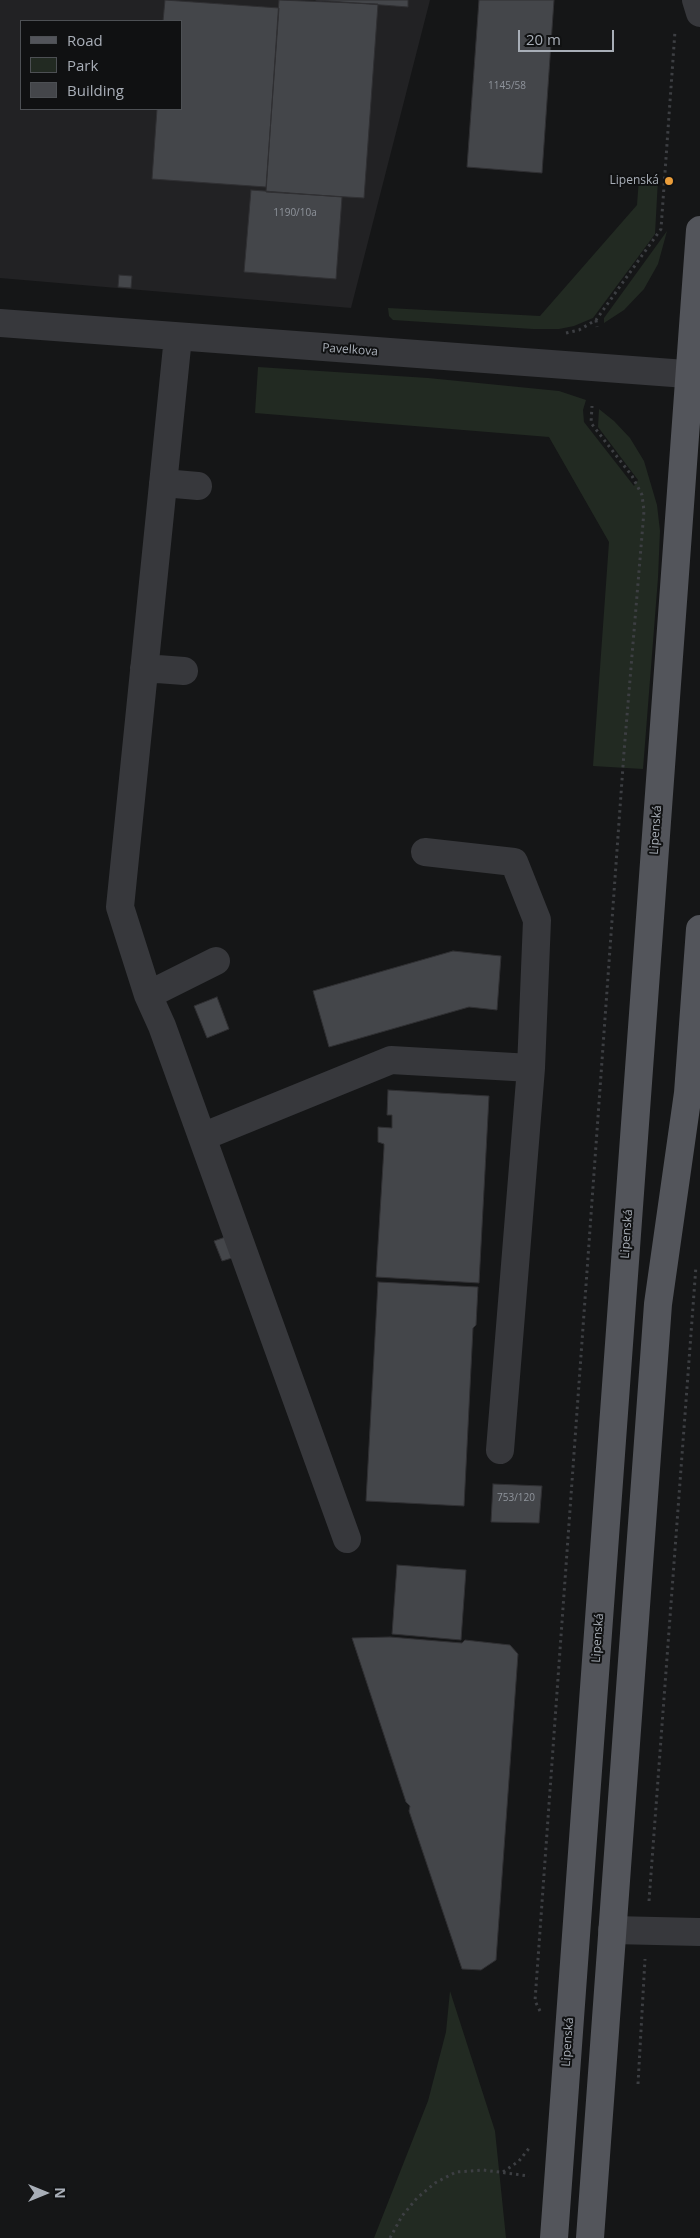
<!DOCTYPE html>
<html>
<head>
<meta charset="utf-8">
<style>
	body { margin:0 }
	#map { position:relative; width:700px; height:2238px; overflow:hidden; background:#151617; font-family:"Open Sans",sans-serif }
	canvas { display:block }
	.legend { position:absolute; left:20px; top:20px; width:162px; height:90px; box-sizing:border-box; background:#101112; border:1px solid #4d5054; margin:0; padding:6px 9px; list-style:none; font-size:15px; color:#a8aeb7 }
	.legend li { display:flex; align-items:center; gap:10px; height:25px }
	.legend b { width:25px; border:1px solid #4d5054 }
	.north { position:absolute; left:20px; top:2168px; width:50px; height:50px; -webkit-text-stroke:4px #101112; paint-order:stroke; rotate:90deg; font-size:14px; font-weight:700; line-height:20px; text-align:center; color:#a8aeb7 }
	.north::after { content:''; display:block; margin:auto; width:18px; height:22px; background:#a8aeb7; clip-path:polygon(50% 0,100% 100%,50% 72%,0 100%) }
	.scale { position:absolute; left:518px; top:30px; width:96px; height:22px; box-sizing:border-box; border:2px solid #a8aeb7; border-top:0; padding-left:6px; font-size:15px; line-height:18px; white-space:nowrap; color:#a8aeb7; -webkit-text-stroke:4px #101112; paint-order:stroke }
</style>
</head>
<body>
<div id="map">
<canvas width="700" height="2238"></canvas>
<ul class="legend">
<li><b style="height:6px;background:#53555b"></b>Road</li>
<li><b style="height:14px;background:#222a22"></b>Park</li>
<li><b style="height:14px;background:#44464a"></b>Building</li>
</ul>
<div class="north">N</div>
<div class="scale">20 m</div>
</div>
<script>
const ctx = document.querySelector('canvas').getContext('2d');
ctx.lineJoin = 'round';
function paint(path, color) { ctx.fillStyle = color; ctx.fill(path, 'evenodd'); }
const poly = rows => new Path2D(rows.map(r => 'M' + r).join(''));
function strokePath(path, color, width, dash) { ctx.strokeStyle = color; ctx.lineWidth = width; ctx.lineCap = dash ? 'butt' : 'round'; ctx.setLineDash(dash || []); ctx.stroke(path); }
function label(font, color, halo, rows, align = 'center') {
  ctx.font = font + ' "Open Sans",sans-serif'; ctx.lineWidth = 4; ctx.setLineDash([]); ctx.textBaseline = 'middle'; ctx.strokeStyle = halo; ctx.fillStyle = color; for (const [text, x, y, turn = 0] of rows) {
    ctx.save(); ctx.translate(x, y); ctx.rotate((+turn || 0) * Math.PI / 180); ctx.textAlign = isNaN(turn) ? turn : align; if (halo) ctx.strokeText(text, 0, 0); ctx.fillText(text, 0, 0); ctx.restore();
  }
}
const built = poly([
	[0,0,430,0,351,308,0,278],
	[21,21,181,21,181,109,21,109]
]);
const green = poly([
	[639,178,658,179,655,234,593,318,574,326,559,329,533,329,393,320,389,316,388,308,540,316,637,205],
	[667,231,658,264,644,289,624,310,604,323,604,318],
	[258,367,428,378,559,391,586,400,583,410,584,422,634,486,638,480,598,427,599,409,614,421,630,438,644,461,657,505,660,531,658,578,643,769,593,766,609,542,549,437,255,413],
	[450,1991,495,2131,506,2238,374,2238,428,2101,446,2032]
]);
const building = poly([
	[165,0,279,8,266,187,152,179,157,109,181,109,181,21,163,21,165,0],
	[279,0,378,4,364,198,266,192,279,0],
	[316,0,408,0,408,7,316,0],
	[479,0,554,0,542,173,467,167,479,0],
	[251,190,342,197,336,279,244,272,251,190],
	[119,275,132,276,131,288,118,287,119,275],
	[453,951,501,956,497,1010,469,1007,329,1047,313,991,453,951],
	[217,997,229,1029,207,1038,194,1006,217,997],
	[388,1090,489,1096,479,1283,376,1277,384,1148,384,1144,378,1142,378,1127,392,1128,392,1115,387,1115,388,1090],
	[234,1234,242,1255,222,1261,214,1241,234,1234],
	[378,1282,478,1287,476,1325,473,1328,464,1506,366,1501,378,1282],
	[493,1484,542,1486,539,1523,491,1522,493,1484],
	[397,1565,466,1570,461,1640,392,1634,397,1565],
	[390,1637,462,1643,465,1640,510,1645,518,1654,496,1960,481,1970,462,1969,409,1811,410,1806,406,1802,352,1638,390,1637]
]);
const path = poly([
	[596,320,597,327],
	[566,333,579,330,596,320,661,229,675,31],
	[649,1901,696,1266],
	[540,2011,535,2001,624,752,644,511,642,495,632,476,591,423,592,406],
	[638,2084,645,1959],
	[503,2172,519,2161,530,2147],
	[390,2238,402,2216,417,2198,435,2183,456,2172,483,2170,529,2176]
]);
const minor = poly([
	[696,0,700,13],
	[0,323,700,375],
	[178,337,120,907,148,995,162,1026,347,1539],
	[163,483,198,486],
	[144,668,184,671],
	[148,995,216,961],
	[202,1137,391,1060,531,1068,537,920,514,862,425,852],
	[500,1450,531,1068],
	[612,1930,700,1932]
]);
const major = poly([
	[554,2238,700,230],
	[590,2238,658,1304,688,1093,700,929]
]);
const markers = [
	[669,181,5,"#ea9d3a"]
];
const numberNames = [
	["1145/58",507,86],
	["1190/10a",295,213],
	["753/120",516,1498]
];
const poiNames = [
	["Lipenská",659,181]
];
const streetNames = [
	["Pavelkova",350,350,4],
	["Lipenská",656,830,-86],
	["Lipenská",627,1234,-86],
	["Lipenská",598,1638,-86],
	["Lipenská",568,2042,-86]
];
paint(built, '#222224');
paint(green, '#222a22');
paint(building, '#44464a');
strokePath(building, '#303033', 1);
strokePath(path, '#3d3f43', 3, [2.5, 4]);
strokePath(minor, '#37383c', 28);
strokePath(major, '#53555b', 28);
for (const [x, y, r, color] of markers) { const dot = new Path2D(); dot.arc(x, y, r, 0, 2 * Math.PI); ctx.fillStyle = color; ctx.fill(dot); strokePath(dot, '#101112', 2); }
label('10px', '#8f949c', null, numberNames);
label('12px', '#a8aeb7', '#101112', poiNames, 'right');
label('12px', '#a8aeb7', '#101112', streetNames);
</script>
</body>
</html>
